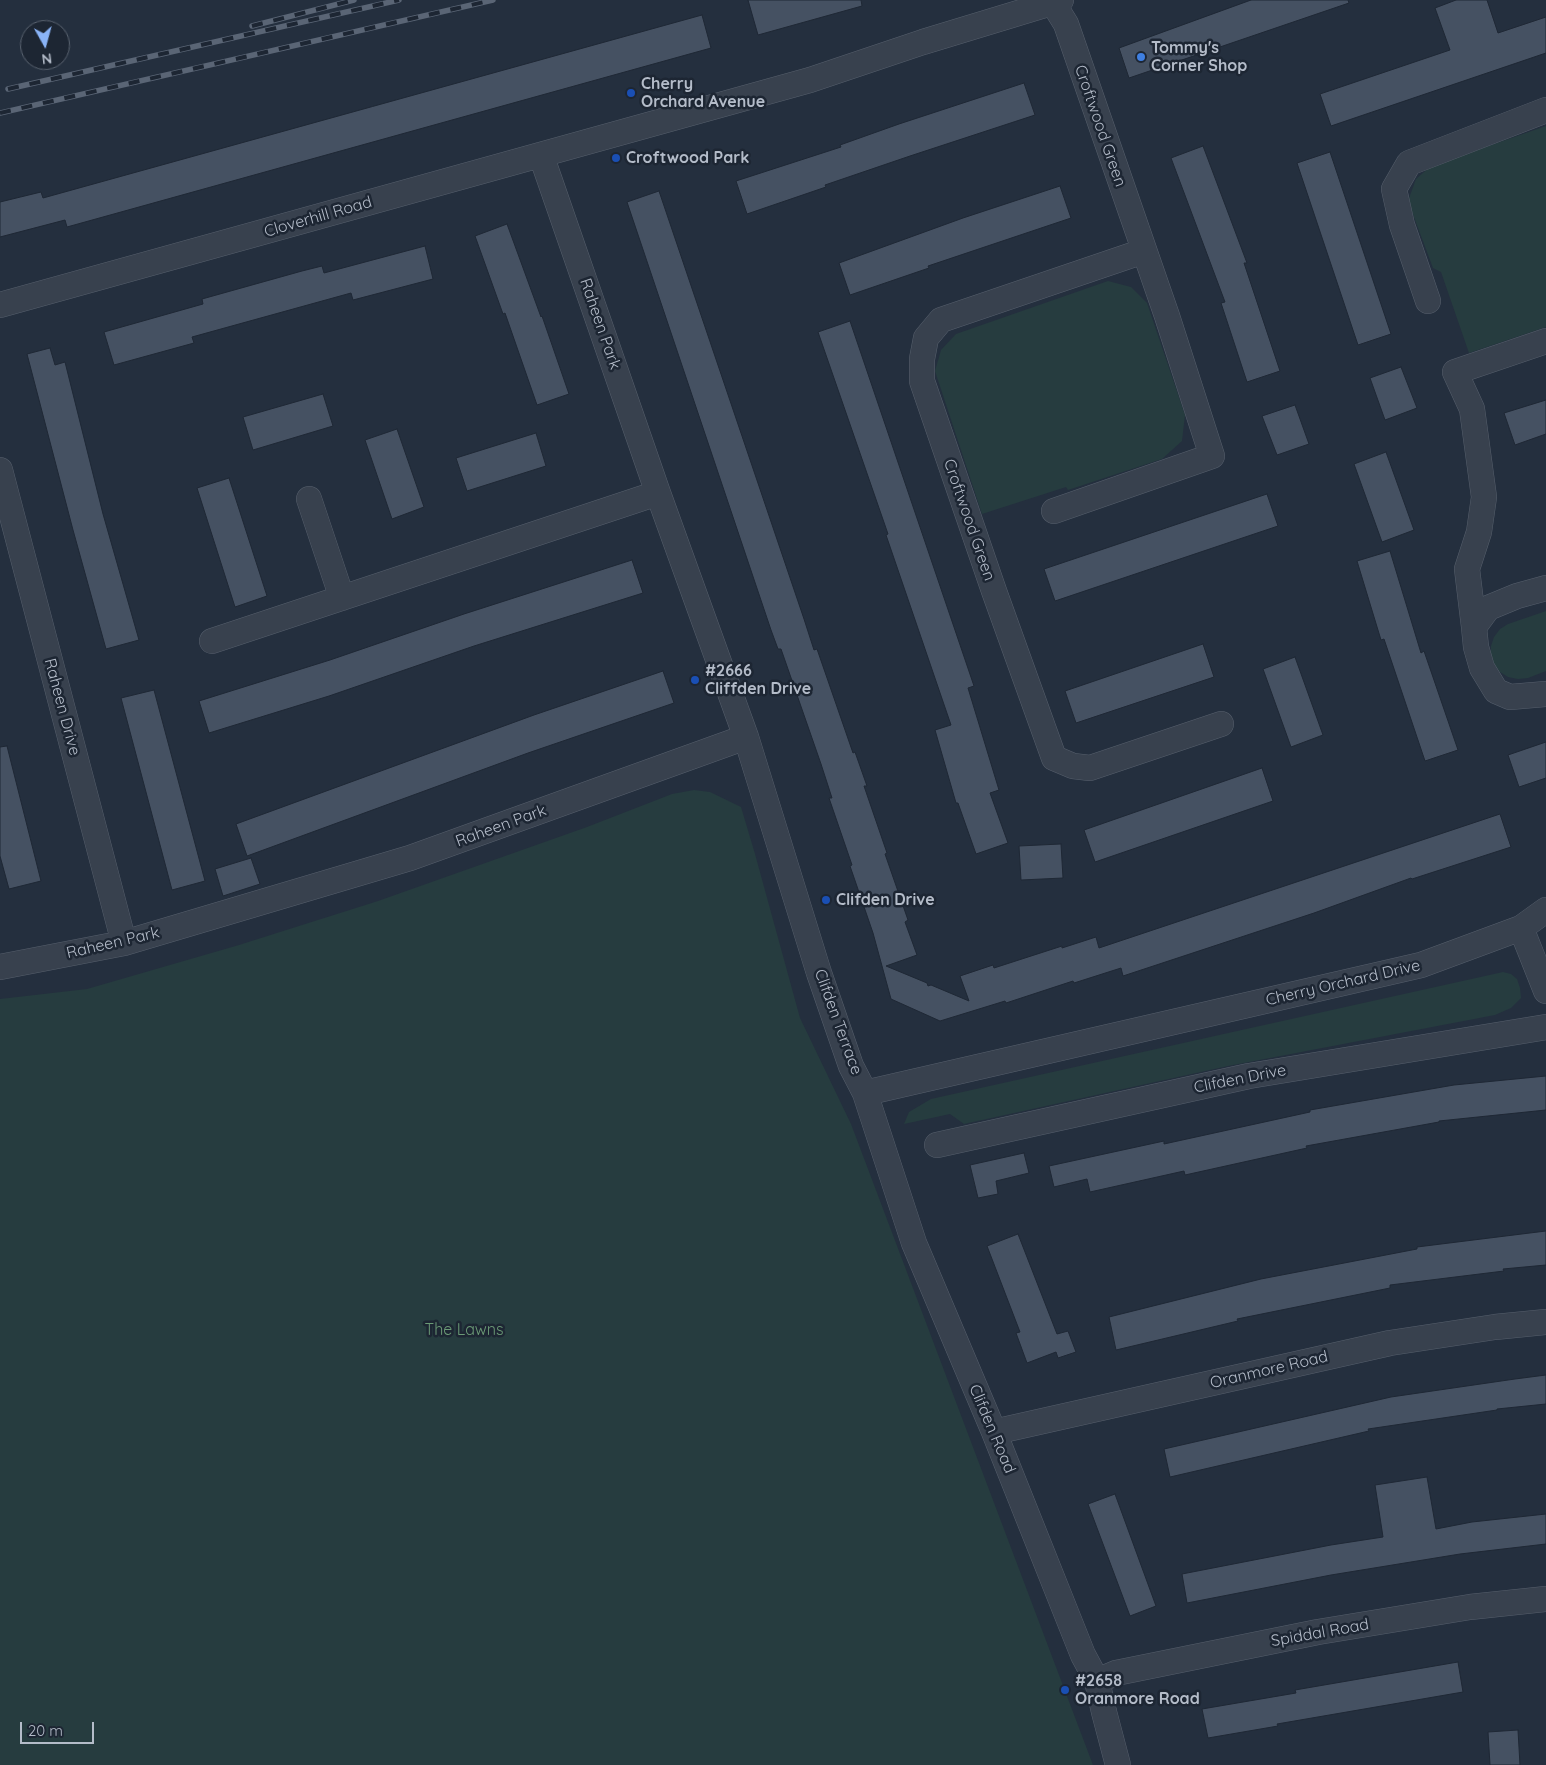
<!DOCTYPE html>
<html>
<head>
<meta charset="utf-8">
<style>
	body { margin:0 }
	#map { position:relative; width:1546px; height:1765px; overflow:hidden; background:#242f3e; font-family:Quicksand,sans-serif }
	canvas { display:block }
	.north { position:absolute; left:20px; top:20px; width:50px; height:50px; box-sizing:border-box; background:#1d2633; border:1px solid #59626f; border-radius:50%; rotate:173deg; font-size:14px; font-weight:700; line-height:20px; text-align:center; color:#b4bcc9 }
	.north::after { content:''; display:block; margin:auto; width:18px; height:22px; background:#8ab4f8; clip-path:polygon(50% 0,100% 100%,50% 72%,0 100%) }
	.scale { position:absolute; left:20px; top:1722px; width:74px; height:22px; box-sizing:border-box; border:2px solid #b4bcc9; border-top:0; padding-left:6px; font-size:15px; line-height:18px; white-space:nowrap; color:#b4bcc9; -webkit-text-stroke:4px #1d2633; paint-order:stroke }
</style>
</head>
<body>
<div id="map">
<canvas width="1546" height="1765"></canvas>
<div class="north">N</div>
<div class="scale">20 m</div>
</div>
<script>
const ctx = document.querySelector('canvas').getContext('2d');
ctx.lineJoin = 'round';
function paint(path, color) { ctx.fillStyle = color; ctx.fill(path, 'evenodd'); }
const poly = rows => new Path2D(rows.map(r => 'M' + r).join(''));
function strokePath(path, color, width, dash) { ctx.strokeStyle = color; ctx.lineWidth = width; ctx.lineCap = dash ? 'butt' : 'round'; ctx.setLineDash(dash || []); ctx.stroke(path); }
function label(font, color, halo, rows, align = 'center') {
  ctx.font = font + ' Quicksand,sans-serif'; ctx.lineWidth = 5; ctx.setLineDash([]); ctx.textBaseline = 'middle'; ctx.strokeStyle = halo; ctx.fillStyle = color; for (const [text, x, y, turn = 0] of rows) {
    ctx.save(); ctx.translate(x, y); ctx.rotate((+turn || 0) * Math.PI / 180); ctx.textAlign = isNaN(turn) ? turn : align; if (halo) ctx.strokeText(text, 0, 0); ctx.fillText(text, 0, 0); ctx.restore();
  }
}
const green = poly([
	[1546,126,1546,327,1469,353,1441,272,1433,268,1408,201,1416,179,1431,166],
	[1108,281,1131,287,1147,303,1185,415,1182,441,1162,459,1068,490,1066,487,982,514,935,371,941,350,956,334],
	[1546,611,1546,671,1528,678,1518,679,1508,677,1500,672,1494,664,1491,655,1491,646,1494,637,1500,629,1508,624],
	[694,790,710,792,741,807,755,854,800,1018,851,1124,1093,1765,0,1765,0,999,87,989,239,945,378,901,587,827,672,794],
	[1503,972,1511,974,1517,979,1520,988,1521,998,1511,1008,1495,1015,1228,1066,964,1124,950,1114,904,1124,909,1112,931,1099]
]);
const building = poly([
	[748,0,861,0,862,6,758,35,748,0],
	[1251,0,1348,0,1349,3,1129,78,1119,48,1251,0],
	[1456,0,1487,0,1498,33,1546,17,1546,53,1331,126,1320,94,1450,50,1435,8,1456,0],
	[702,15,711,48,67,227,65,220,0,237,0,202,41,192,43,198,702,15],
	[1024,83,1035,115,910,156,825,185,826,187,747,214,736,181,841,147,840,145,899,124,1024,83],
	[1203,146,1247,263,1244,263,1280,371,1247,382,1221,303,1225,302,1171,158,1203,146],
	[1330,152,1391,334,1358,345,1297,163,1330,152],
	[1060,186,1071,218,928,266,929,268,850,295,839,263,963,218,1060,186],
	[659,191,804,619,814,650,817,649,853,753,855,752,867,786,864,786,887,853,885,854,908,920,905,922,917,955,886,966,927,983,928,986,931,985,969,1001,960,976,993,965,994,968,1062,946,1062,948,1096,937,1099,948,1500,814,1511,847,1412,879,1411,878,1314,913,1123,976,1121,968,1074,983,1073,981,1006,1003,1005,1001,940,1021,891,999,873,933,850,866,852,865,829,798,832,798,821,764,781,649,778,649,771,630,627,202,659,191],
	[507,224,541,317,542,316,569,394,537,405,505,313,503,314,475,236,507,224],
	[425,246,433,279,353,300,351,293,192,337,194,343,114,365,104,332,203,304,202,299,302,271,322,266,324,273,425,246],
	[850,321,974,686,968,688,999,790,990,793,1008,843,976,854,958,803,956,803,935,730,951,725,886,535,888,534,818,332,850,321],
	[50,348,55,365,65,362,103,514,139,640,106,649,73,530,27,354,50,348],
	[1401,367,1417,408,1385,420,1370,378,1401,367],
	[323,394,333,426,253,450,243,417,323,394],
	[1546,400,1546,434,1515,445,1504,413,1546,400],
	[1295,405,1309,444,1277,455,1262,416,1295,405],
	[397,429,424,507,392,519,365,440,397,429],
	[536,433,546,466,467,491,456,458,536,433],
	[1386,452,1414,530,1382,542,1354,464,1386,452],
	[229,478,267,596,235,607,197,488,229,478],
	[1267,494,1278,526,1055,601,1044,569,1267,494],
	[1390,551,1421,653,1424,651,1458,750,1425,761,1384,639,1381,640,1357,561,1390,551],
	[632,560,643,593,474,646,329,696,209,733,199,701,330,660,464,614,632,560],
	[1203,644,1214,677,1076,723,1065,691,1203,644],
	[1295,657,1323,735,1291,747,1263,669,1295,657],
	[663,671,674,703,528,753,247,856,236,824,534,715,663,671],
	[154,690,205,881,172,890,121,698,154,690],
	[1546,742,1546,778,1519,787,1508,755,1546,742],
	[7,746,41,881,9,889,0,856,0,747,7,746],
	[1262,768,1273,801,1095,862,1084,830,1262,768],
	[1061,844,1063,878,1021,880,1019,846,1061,844],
	[251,858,260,884,223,896,215,869,251,858],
	[1546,1076,1546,1110,1439,1121,1439,1122,1306,1146,1307,1148,1185,1175,1184,1171,1090,1192,1087,1179,1054,1187,1049,1166,1164,1141,1164,1144,1310,1112,1310,1110,1454,1085,1546,1076],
	[1024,1153,1029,1173,996,1181,998,1194,978,1198,970,1165,1024,1153],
	[1546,1231,1546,1265,1503,1269,1504,1271,1390,1285,1390,1288,1237,1319,1238,1321,1116,1350,1109,1317,1261,1279,1417,1249,1417,1247,1546,1231],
	[1018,1234,1057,1334,1068,1331,1076,1352,1058,1358,1056,1352,1027,1363,1016,1333,1020,1332,987,1246,1018,1234],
	[1546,1375,1546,1404,1497,1409,1497,1410,1368,1429,1369,1431,1170,1477,1164,1449,1391,1397,1515,1379,1546,1375],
	[1427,1477,1436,1529,1472,1522,1546,1514,1546,1544,1460,1554,1331,1575,1187,1603,1182,1574,1331,1545,1383,1537,1375,1485,1427,1477],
	[1115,1494,1156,1606,1130,1616,1088,1504,1115,1494],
	[1458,1662,1463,1692,1277,1724,1278,1726,1208,1738,1202,1709,1296,1693,1295,1690,1458,1662],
	[1518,1730,1520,1765,1490,1765,1488,1732,1518,1730]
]);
const street = poly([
	[1053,3,1066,24,1167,316,1212,456,1054,511],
	[541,155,658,493,746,737,819,973,851,1066,865,1093,914,1243,994,1432,1083,1655,1097,1681,1104,1712,1118,1765],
	[1144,251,941,320,926,338,922,359,922,381,994,591,1054,758,1073,766,1090,768,1221,724],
	[1428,301,1402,225,1394,189,1409,163,1546,110],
	[0,305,810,80,923,42,1061,0],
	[0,470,124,943],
	[309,499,342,598],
	[1546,588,1517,596,1488,608,1474,627,1476,647,1482,668,1496,691,1510,697,1546,694],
	[1474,627,1467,569,1479,532,1484,497,1472,409,1455,372,1546,341],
	[212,641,658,493],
	[1521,928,1546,991],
	[0,967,124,943,410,858,746,737],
	[865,1093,1421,965,1521,928,1546,910],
	[937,1145,1249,1076,1546,1027],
	[994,1432,1390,1343,1495,1327,1546,1322],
	[1097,1681,1116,1673,1318,1632,1470,1607,1546,1599]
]);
const rail = poly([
	[252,26,354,0],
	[8,89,399,0],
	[0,113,493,0]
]);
const markers = [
	[1141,57,5,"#3f7fe0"],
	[631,93,5,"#1a4fb4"],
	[616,158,5,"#1a4fb4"],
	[695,680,5,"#1a4fb4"],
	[826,900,5,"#1a4fb4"],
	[1065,1690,5,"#1a4fb4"]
];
const poiNames = [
	["Tommy's",1151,48],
	["Corner Shop",1151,66],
	["Cherry",641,84],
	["Orchard Avenue",641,102],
	["Croftwood Park",626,158],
	["#2666",705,671],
	["Cliffden Drive",705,689],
	["Clifden Drive",836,900],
	["#2658",1075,1681],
	["Oranmore Road",1075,1699]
];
const streetNames = [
	["Croftwood Green",1100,126,71],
	["Cloverhill Road",318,217,-16],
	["Raheen Park",600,324,71],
	["Croftwood Green",969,520,71],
	["Raheen Drive",62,707,75],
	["Raheen Park",501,826,-20],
	["Raheen Park",113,943,-13],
	["Cherry Orchard Drive",1343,983,-13],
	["Clifden Terrace",838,1022,70],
	["Clifden Drive",1240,1079,-11],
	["Oranmore Road",1269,1370,-13],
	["Clifden Road",992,1429,67],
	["Spiddal Road",1320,1633,-10]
];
const parkNames = [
	["The Lawns",464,1330]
];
paint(green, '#263c3f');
paint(building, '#455162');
strokePath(building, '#1f2835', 1);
strokePath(street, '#565f6c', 26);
strokePath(street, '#38414e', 25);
strokePath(rail, '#5a6575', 5.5);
strokePath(rail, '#1d2633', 4, [11]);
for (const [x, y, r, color] of markers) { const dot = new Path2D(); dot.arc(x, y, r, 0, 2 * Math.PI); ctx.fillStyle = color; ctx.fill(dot); strokePath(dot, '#1d2633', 2); }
label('bold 16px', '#b4bcc9', '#1d2633', poiNames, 'left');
label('16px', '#b4bcc9', '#1d2633', streetNames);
label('16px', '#6b9a76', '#1d2633', parkNames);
</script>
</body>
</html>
